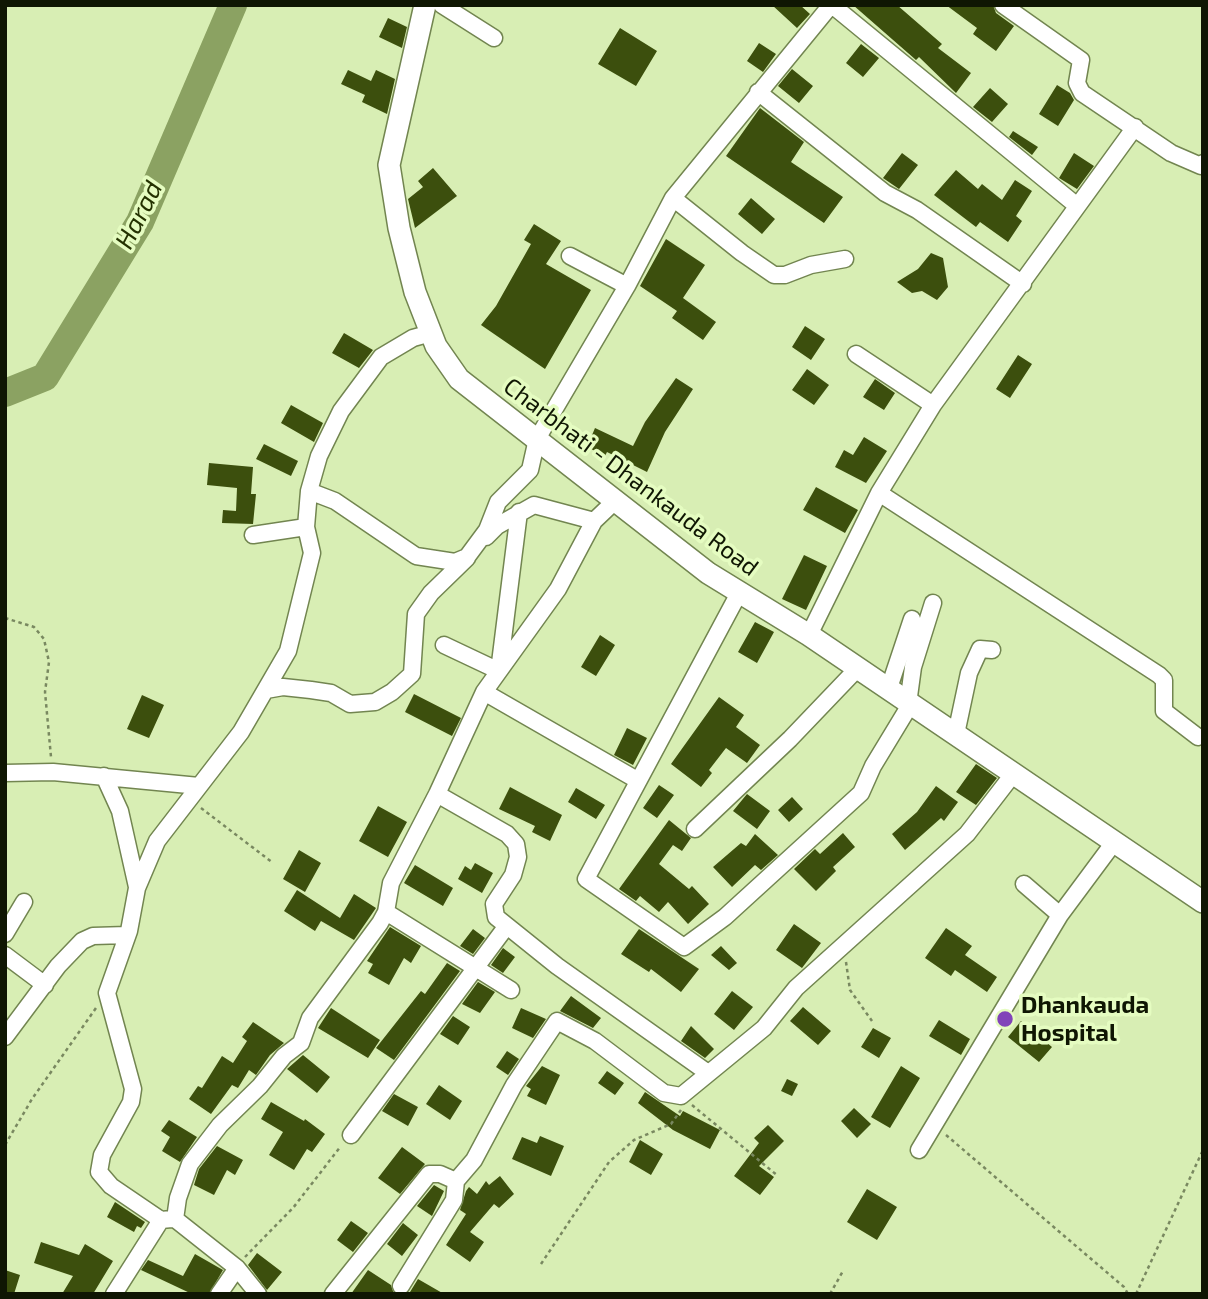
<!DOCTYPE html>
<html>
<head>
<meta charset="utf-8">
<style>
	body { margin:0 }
	#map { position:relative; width:1208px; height:1299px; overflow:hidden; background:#d8eeb4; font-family:"Exo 2",sans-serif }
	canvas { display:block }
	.frame { position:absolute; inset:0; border:7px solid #0f1603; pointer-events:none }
</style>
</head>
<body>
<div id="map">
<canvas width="1208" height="1299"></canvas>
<div class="frame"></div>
</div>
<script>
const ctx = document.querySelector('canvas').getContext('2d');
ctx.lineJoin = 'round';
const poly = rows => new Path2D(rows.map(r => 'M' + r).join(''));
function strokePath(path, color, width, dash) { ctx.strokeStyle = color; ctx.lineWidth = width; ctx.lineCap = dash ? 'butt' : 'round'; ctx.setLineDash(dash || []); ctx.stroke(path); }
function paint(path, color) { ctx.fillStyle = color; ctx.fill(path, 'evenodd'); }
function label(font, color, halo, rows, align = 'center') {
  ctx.font = font + ' "Exo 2",sans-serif'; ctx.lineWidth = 7; ctx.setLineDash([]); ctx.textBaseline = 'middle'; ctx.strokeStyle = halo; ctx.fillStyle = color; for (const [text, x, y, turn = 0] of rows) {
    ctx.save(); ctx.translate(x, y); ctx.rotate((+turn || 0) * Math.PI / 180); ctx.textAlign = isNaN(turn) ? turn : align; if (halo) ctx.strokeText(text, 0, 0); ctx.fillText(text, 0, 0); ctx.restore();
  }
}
const river = poly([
	[5,393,45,377,140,222,233,5]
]);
const building = poly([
	[772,5,800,5,810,14,797,28],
	[853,5,897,5,942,44,938,48,971,73,956,93,919,57,916,60],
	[946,5,993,5,996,13,1014,26,996,51,973,34,977,28],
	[388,18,407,27,402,48,379,37],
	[620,28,657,51,636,86,598,64],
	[759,43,776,54,763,72,747,61],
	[861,44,879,58,863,77,846,63],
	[792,69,813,86,799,103,778,86],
	[348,70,371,81,376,70,395,79,387,114,362,102,365,95,341,84],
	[1057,85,1070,93,1074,100,1058,126,1039,114],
	[990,88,1008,104,992,122,973,107],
	[760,108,804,142,791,162,843,197,824,223,726,156],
	[1013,131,1038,147,1032,155,1009,137],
	[902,153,918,165,899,189,883,178],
	[1074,153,1094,166,1077,189,1059,178],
	[433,168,457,196,415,228,408,199,423,187,418,181],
	[956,170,978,189,982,184,1002,200,1015,180,1032,191,1016,216,1022,221,1008,242,980,222,976,227,934,195],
	[751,198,775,219,762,234,738,214],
	[534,224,561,241,546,264,591,290,545,369,481,325,496,306,531,244,524,240],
	[666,239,705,265,683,298,716,322,703,340,672,318,677,311,640,286],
	[931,253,943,258,948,287,937,300,922,291,912,293,897,282,918,269],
	[805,326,825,339,811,360,792,347],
	[344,333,373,350,359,368,332,353],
	[1018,355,1032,364,1010,398,996,389],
	[807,369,829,385,814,405,792,390],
	[676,378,693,389,665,432,647,472,607,452,605,456,587,447,595,428,633,446,645,422],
	[875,379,895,393,884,410,863,397],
	[291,405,323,423,314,442,281,423],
	[864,437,887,451,866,483,835,467,844,450,853,455],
	[264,444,298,461,291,476,256,459],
	[209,463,253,467,251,494,256,494,253,524,222,523,223,510,236,511,237,488,207,485],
	[816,487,858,510,845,533,803,510],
	[804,555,827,566,806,610,782,599],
	[755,622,774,632,757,663,738,652],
	[600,635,615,645,596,676,581,667],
	[414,694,461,718,452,736,405,712],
	[142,695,164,705,149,738,127,729],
	[719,697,744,715,736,727,760,745,747,763,726,748,709,770,712,773,701,787,671,764],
	[627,728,647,738,633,765,614,755],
	[976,764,997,778,976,805,956,792],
	[659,785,674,795,657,818,643,808],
	[936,786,958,802,944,821,941,818,905,850,892,834,917,812],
	[510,787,562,815,550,841,532,832,535,826,499,809],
	[576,788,605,805,596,819,568,802],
	[747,794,770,811,757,829,733,811],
	[792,797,803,809,789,822,778,810],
	[378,806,407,822,388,857,359,841],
	[669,820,691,838,682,851,673,845,659,864,689,889,692,886,709,904,688,924,668,902,659,912,640,896,636,901,619,889],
	[843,833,855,847,833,867,836,871,816,891,794,869,815,849,820,854],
	[755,834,778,855,761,870,755,865,732,887,713,867,741,843,746,846],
	[299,850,321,863,305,892,283,879],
	[475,863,493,873,482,893,458,879,465,866,471,870],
	[415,865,453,888,443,906,404,883],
	[297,890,340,918,354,894,376,908,354,940,321,921,315,931,284,911],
	[794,924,821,943,802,968,776,950],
	[390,927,421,946,411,963,404,958,389,985,368,973,373,964,367,961],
	[946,928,972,946,965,955,997,977,987,992,955,970,951,976,925,958],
	[473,929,485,938,473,954,460,946],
	[639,929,699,969,681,992,651,969,649,972,621,954],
	[721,946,737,963,729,970,711,955],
	[503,948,515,957,503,973,491,965],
	[447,963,460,971,394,1060,376,1048,421,991,425,994],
	[478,982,495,992,480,1013,462,1004],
	[732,991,753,1007,734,1030,714,1014],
	[571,996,601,1018,593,1028,560,1011],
	[803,1007,831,1031,818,1045,790,1021],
	[331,1008,380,1040,368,1058,318,1028],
	[521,1008,546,1019,533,1038,512,1028],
	[453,1016,470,1027,458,1045,440,1034],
	[939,1020,970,1039,961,1055,929,1036],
	[1021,1021,1052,1047,1039,1062,1008,1037],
	[253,1022,284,1043,270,1055,256,1075,249,1070,238,1088,232,1085,211,1114,189,1099,198,1086,202,1088,222,1056,233,1063,247,1041,242,1037],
	[691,1026,714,1049,705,1058,681,1041],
	[873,1028,891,1038,879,1058,861,1047],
	[507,1051,519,1059,508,1075,496,1067],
	[303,1055,330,1077,317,1093,287,1069],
	[542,1066,560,1075,546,1105,527,1096,531,1089,526,1086],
	[901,1066,920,1078,890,1128,871,1117],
	[607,1071,624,1083,615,1095,598,1083],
	[787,1079,798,1084,792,1096,781,1091],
	[439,1085,462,1101,450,1120,426,1104],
	[645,1092,680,1116,683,1111,720,1130,710,1149,673,1130,638,1103],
	[394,1094,418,1107,408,1126,382,1111],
	[271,1102,304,1121,305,1119,325,1134,312,1152,307,1149,294,1170,269,1155,283,1132,261,1119],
	[854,1108,871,1124,857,1138,841,1121],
	[169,1120,197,1137,180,1162,162,1151,170,1137,161,1131],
	[768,1125,784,1141,759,1166,774,1177,760,1195,734,1176,759,1143,754,1138],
	[540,1136,564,1146,551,1176,512,1159,522,1137,537,1143],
	[640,1140,663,1154,651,1175,629,1162],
	[217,1146,243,1160,235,1175,227,1170,214,1195,194,1185,199,1169],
	[402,1147,425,1164,400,1194,378,1178],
	[500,1176,514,1194,499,1208,494,1204,470,1232,484,1242,470,1262,446,1245,466,1214,460,1210,466,1191,469,1187,477,1194,486,1181,489,1185],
	[434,1185,444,1191,432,1216,417,1206],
	[867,1189,897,1207,877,1240,847,1222],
	[115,1202,145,1222,141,1228,137,1226,134,1232,107,1217],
	[351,1221,368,1233,353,1252,337,1240],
	[403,1223,418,1235,402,1256,387,1244],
	[41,1242,79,1255,85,1244,113,1261,93,1294,62,1294,73,1276,34,1263],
	[257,1253,282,1272,267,1290,248,1265],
	[195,1254,223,1270,209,1294,192,1294,141,1270,148,1260,183,1276],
	[5,1270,20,1275,14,1294,5,1294],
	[368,1270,391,1285,394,1294,351,1294],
	[418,1279,444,1294,410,1292]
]);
const path = poly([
	[5,618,34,627,44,639,49,662,45,692,51,757],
	[201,808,273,863],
	[846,962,850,990,872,1021],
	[692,1105,778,1176],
	[946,1135,1124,1287,1128,1294],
	[5,1145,32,1099,96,1008],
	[245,1257,293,1208,341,1146],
	[541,1264,609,1162,634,1140,671,1124,681,1110],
	[830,1294,843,1271],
	[1136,1294,1203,1150]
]);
const minor = poly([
	[442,5,494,38],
	[832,5,1076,205],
	[1003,5,1081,60,1077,83,1082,93,1171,153,1201,166,1203,163],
	[758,92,885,193,917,210,1023,284],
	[673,198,742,253,774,275,785,275,811,265,845,259],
	[570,256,627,286],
	[856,354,933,405],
	[309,491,335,501,416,556,455,562,467,557,487,530,498,502,530,470,537,439,627,286,673,198,831,5],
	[879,493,1159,675,1164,680,1164,711,1198,737],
	[253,535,306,527],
	[486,537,497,526,534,505,594,521],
	[739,593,586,879,684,947,725,917,861,793,873,766,910,705],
	[809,635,879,493,933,405,1135,127],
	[444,645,499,671,519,512],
	[266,690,283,687,311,690,331,693,350,704,375,702,392,692,412,674,416,614,431,593,467,558],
	[888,691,912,619],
	[484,692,637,780],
	[908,704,913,667,933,603],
	[956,734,969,673,980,649,992,650],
	[5,773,53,772,199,786],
	[104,776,120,811,137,887],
	[437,794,507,834,516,844,518,857,513,875,494,904,496,917,557,966,708,1073],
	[695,829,790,739,856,670,866,676],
	[1024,884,1060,915],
	[386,912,511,990],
	[5,934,24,902],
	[5,955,45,985],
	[5,1037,58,966,82,941,93,936,127,935],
	[351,1135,506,927],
	[919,1150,1060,915,1115,841],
	[161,1220,111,1186,99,1172,102,1155,131,1102,133,1089,107,993,129,931,137,888,157,841,241,732,288,651,312,553,306,527,309,491,319,456,341,411,381,357,413,338,431,333],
	[401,1286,454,1200,456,1181,474,1160,514,1085,557,1021,595,1041,664,1093,681,1096,764,1028,796,988,967,834,1014,773],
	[114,1294,161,1220,172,1219],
	[219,1294,237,1268],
	[258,1294,237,1268,175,1219,178,1198,190,1164,220,1125,260,1086,284,1056,301,1043,310,1018,380,923,386,912,391,883,437,794,484,692,558,589,594,521,615,501],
	[333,1294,429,1174,440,1174,456,1181]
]);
const tertiary = poly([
	[425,5,389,165,399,228,415,292,436,346,459,379,708,573,809,635,1203,902]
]);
const markers = [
	[1005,1019,9,"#8144b9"]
];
const streetNames = [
	["Charbhati - Dhankauda Road",631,477,37]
];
const poiNames = [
	["Dhankauda",1021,1005],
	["Hospital",1021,1033]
];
const waterNames = [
	["Harad",139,215,-63]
];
strokePath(river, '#8ba262', 28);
paint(building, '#3c4f0d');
strokePath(minor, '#728550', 19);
strokePath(tertiary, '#728550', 24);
strokePath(path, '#798860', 2.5, [3.5, 3.5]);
strokePath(minor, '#fff', 16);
strokePath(tertiary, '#fff', 21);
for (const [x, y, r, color] of markers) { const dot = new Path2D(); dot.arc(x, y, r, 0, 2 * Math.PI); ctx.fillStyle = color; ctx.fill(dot); strokePath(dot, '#e5fcc1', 2.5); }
label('24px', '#0f1603', '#e5fcc1', streetNames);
label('bold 24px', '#0f1603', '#e5fcc1', poiNames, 'left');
label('italic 26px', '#243201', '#e5fcc1', waterNames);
</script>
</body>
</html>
